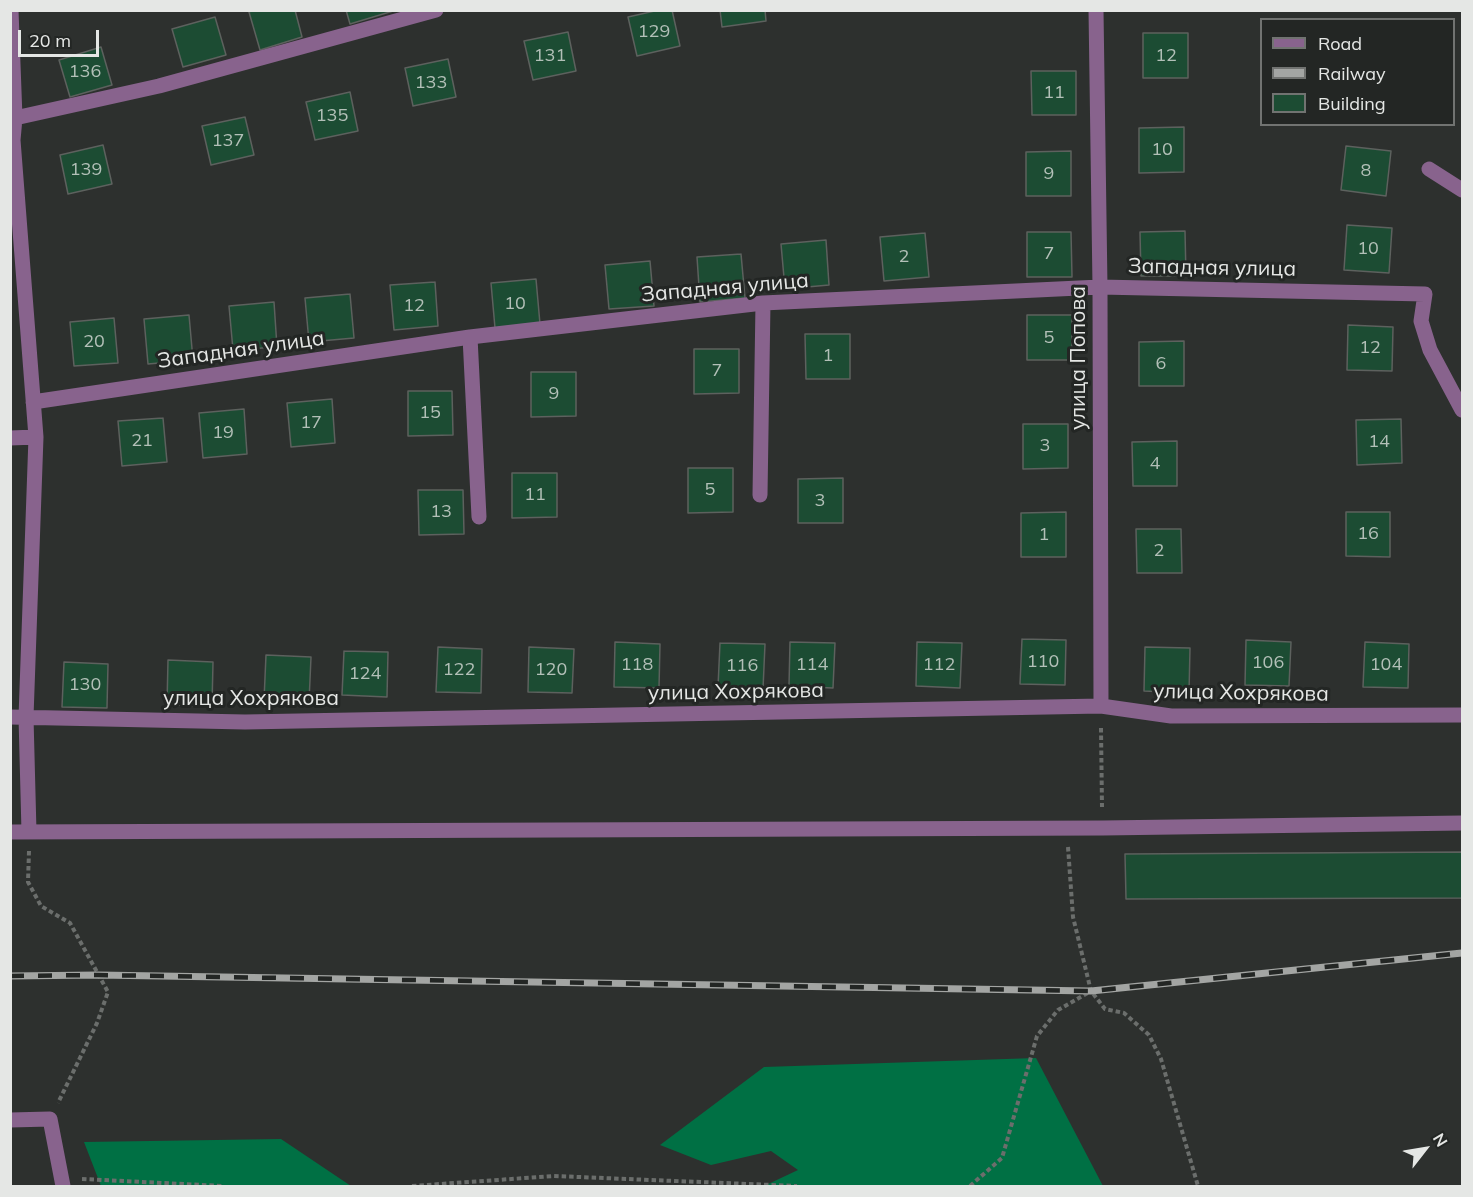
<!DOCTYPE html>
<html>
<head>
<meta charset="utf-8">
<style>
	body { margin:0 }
	#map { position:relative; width:1473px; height:1197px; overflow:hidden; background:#2d302e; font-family:Mulish,sans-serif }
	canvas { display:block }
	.frame { position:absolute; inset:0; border:12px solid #e5e7e5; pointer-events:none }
	.legend { position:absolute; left:1260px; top:18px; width:195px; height:108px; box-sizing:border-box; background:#232624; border:2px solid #717371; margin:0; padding:8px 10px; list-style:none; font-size:18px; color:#e5e7e5 }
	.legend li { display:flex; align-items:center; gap:12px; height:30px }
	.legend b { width:30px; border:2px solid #717371 }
	.north { position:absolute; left:1395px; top:1119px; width:60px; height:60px; -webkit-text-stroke:4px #232624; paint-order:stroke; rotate:59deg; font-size:16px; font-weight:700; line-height:24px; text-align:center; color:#e5e7e5 }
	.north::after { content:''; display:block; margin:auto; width:21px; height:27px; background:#e5e7e5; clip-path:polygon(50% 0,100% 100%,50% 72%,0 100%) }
	.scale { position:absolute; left:18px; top:30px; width:81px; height:27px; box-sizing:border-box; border:3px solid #e5e7e5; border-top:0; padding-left:8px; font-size:18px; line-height:21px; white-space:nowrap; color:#e5e7e5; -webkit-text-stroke:4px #232624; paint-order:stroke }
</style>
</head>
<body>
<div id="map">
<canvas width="1473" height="1197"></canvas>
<div class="frame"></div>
<ul class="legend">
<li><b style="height:8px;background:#88638d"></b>Road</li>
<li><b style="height:8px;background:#a3a5a3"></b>Railway</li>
<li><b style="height:16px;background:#1c4c33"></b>Building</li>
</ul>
<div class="north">N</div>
<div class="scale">20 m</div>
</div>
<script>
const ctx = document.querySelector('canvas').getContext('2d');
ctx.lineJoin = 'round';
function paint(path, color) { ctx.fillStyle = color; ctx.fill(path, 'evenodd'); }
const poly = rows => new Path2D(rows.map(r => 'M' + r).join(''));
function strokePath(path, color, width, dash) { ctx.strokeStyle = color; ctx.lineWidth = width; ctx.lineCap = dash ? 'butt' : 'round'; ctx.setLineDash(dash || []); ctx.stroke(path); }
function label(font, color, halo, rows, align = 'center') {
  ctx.font = font + ' Mulish,sans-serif'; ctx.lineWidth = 6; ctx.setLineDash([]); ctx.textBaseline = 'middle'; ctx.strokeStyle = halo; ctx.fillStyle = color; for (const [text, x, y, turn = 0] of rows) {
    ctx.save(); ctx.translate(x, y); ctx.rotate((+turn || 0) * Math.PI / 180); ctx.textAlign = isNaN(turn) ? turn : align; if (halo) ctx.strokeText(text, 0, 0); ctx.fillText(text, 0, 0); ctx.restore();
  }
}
const forest = poly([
	[1036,1058,1103,1186,764,1186,798,1170,771,1151,711,1165,660,1145,764,1067],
	[281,1139,351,1186,101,1186,84,1142]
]);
const building = poly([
	[253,10,295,10,302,37,260,50,249,12,253,10],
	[346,10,392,10,393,11,350,24,346,10],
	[659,10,672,10,680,46,637,56,628,17,659,10],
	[720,10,765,10,766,21,722,27,720,10],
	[215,17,226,55,183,67,172,29,215,17],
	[568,32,576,71,533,80,524,41,568,32],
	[1143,33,1188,33,1188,78,1143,78,1143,33],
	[101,47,112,85,70,97,59,60,101,47],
	[448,59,456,97,413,106,405,68,448,59],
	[1031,71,1076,71,1076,115,1032,115,1031,71],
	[350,92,358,131,315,140,306,102,350,92],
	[245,117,254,155,211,165,202,126,245,117],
	[1184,127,1184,172,1139,173,1139,128,1184,127],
	[103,145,112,184,68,194,60,155,103,145],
	[1346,146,1391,151,1386,196,1341,190,1346,146],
	[1071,151,1071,196,1026,196,1026,152,1071,151],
	[1347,225,1392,228,1389,273,1344,270,1347,225],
	[1185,231,1186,276,1141,276,1140,232,1185,231],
	[1027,232,1071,232,1072,277,1027,277,1027,232],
	[925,233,929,277,884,281,880,237,925,233],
	[826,240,829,285,785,289,781,244,826,240],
	[741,254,745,298,700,302,697,257,741,254],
	[650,261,654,306,609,309,605,265,650,261],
	[536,279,540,324,495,328,491,283,536,279],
	[435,282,438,326,394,330,390,285,435,282],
	[350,294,354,338,309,342,305,298,350,294],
	[274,302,277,347,233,350,229,306,274,302],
	[189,315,193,360,148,364,144,319,189,315],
	[1027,315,1072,315,1072,360,1027,360,1027,315],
	[114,318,118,363,74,366,70,322,114,318],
	[1348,325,1393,327,1392,371,1347,370,1348,325],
	[805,334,850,334,850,379,806,379,805,334],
	[1184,341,1184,386,1139,386,1139,342,1184,341],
	[694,349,739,349,739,393,694,394,694,349],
	[531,372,576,372,576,416,531,417,531,372],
	[408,391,452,391,453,435,408,436,408,391],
	[332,399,335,443,291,447,287,403,332,399],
	[244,409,247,454,203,458,199,413,244,409],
	[163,418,167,462,122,466,118,421,163,418],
	[1401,419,1402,463,1357,465,1356,420,1401,419],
	[1023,424,1068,424,1068,468,1023,469,1023,424],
	[1177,441,1177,486,1133,486,1132,442,1177,441],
	[688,468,733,468,733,512,688,513,688,468],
	[512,473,557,473,557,517,512,518,512,473],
	[843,478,843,523,798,523,798,479,843,478],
	[418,490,463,490,464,534,419,535,418,490],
	[1066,512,1066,557,1021,557,1021,513,1066,512],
	[1346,512,1390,512,1390,557,1346,556,1346,512],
	[1136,529,1181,529,1182,573,1137,573,1136,529],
	[1022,639,1066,640,1065,685,1020,684,1022,639],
	[1246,640,1291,642,1289,686,1245,685,1246,640],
	[615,642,660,644,659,688,614,687,615,642],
	[790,642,835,643,833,688,789,686,790,642],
	[917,642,962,643,960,688,916,686,917,642],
	[1365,642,1409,644,1408,688,1363,687,1365,642],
	[720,643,765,644,763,689,718,687,720,643],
	[438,647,482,649,481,693,436,692,438,647],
	[529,647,574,649,572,693,528,692,529,647],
	[1145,647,1190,648,1189,693,1144,691,1145,647],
	[344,651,388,652,387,697,342,695,344,651],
	[266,655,311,657,309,702,264,700,266,655],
	[168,660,213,662,212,706,167,705,168,660],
	[64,662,108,664,107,708,62,707,64,662],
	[1462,852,1462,898,1126,899,1125,854,1462,852]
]);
const path = poly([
	[1101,728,1102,807],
	[1068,847,1073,917,1091,991,1105,1009,1124,1013,1149,1035,1161,1059,1198,1186],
	[29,851,28,882,41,906,70,923,108,992,97,1023,58,1103],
	[82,1179,223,1186],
	[412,1186,554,1176,797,1186],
	[970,1186,1002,1158,1037,1036,1058,1010,1091,991]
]);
const minor = poly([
	[11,10,15,118,13,140,36,437,26,717,29,832],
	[1096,10,1100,287,1101,706],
	[15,118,159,86,436,10],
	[1429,169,1462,190],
	[470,337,479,517],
	[33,402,470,337,763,303,1100,287,1425,294,1421,321,1430,350,1462,410],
	[10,438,36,437],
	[760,495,763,303],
	[10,717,245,722,1101,706,1171,716,1462,715],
	[10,832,1103,828,1462,823],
	[10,1120,50,1119,63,1186]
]);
const rail = poly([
	[10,976,98,975,1091,991,1462,953]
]);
const numberNames = [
	["129",654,32],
	["131",550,56],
	["12",1166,56],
	["136",85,72],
	["133",431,83],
	["11",1054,93],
	["135",332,116],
	["137",228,141],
	["10",1162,150],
	["139",86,170],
	["8",1366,171],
	["9",1049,174],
	["10",1368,249],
	["7",1049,254],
	["2",904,257],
	["10",515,304],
	["12",414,306],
	["5",1049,338],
	["20",94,342],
	["12",1370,348],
	["1",828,356],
	["6",1161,364],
	["7",717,371],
	["9",554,394],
	["15",430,413],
	["17",311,423],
	["19",223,433],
	["21",142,441],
	["14",1379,442],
	["3",1045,446],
	["4",1155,464],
	["5",710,490],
	["11",535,495],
	["3",820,501],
	["13",441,512],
	["16",1368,534],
	["1",1044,535],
	["2",1159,551],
	["110",1043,662],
	["106",1268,663],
	["118",637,665],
	["114",812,665],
	["112",939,665],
	["104",1386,665],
	["116",742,666],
	["122",459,670],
	["120",551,670],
	["124",365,674],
	["130",85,685]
];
const streetNames = [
	["Западная улица",1212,268,1],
	["Западная улица",725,288,-5],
	["Западная улица",241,350,-8],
	["улица Попова",1079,358,-90],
	["улица Хохрякова",736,692,-1],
	["улица Хохрякова",1241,693,1],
	["улица Хохрякова",251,699]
];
paint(forest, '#007044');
paint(building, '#1c4c33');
strokePath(building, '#5d615e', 1.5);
strokePath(path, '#6b6e6c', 4, [4.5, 3]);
strokePath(minor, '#88638d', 15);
strokePath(rail, '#a3a5a3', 7);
strokePath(rail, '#232624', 4.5, [14]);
label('18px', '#b3c0b8', null, numberNames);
label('21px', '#e5e7e5', '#232624', streetNames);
</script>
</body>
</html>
